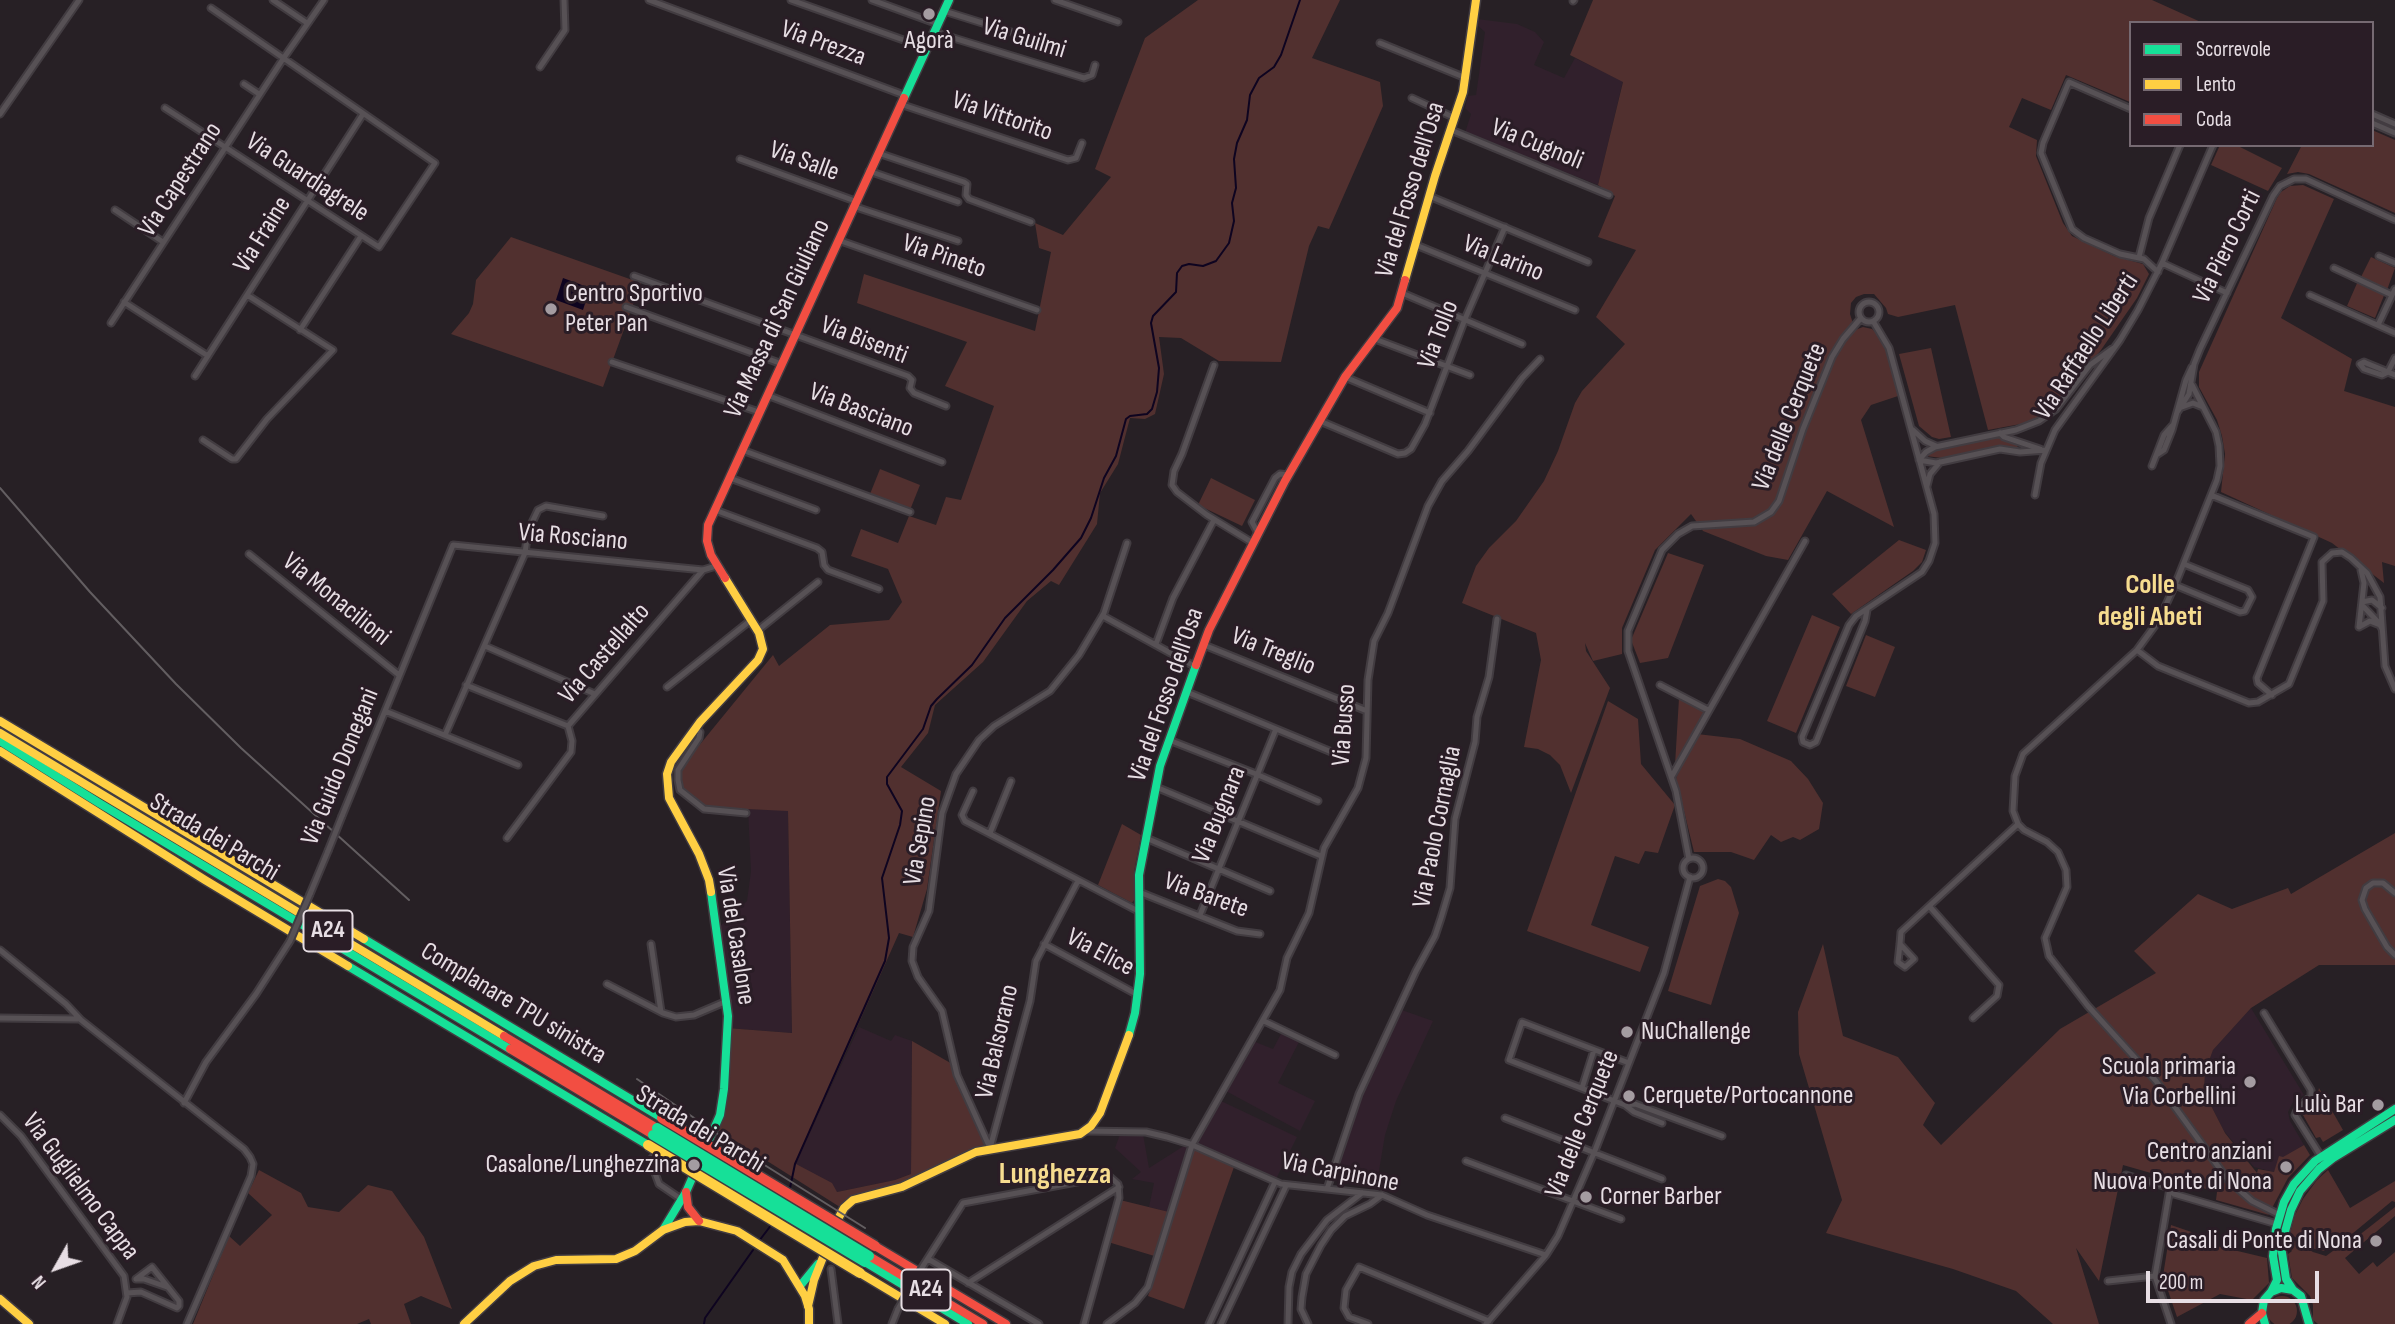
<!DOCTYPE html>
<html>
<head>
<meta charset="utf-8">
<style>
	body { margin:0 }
	#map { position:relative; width:2395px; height:1324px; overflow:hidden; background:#272025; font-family:"Sofia Sans Condensed",sans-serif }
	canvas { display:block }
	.legend { position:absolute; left:2129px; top:21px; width:245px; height:126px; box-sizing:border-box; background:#2a1d26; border:2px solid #766a72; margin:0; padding:9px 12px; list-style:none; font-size:21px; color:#e7dee4 }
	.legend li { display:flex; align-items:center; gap:14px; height:35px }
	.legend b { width:35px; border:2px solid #766a72 }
	.north { position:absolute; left:21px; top:1233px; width:70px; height:70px; -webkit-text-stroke:5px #2a1d26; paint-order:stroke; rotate:230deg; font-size:19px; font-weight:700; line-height:28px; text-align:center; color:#e7dee4 }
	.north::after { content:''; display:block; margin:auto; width:24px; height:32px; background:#e7dee4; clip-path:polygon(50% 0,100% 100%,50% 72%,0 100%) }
	.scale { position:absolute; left:2146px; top:1271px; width:173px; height:32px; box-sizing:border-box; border:4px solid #e7dee4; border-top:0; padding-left:9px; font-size:21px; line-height:24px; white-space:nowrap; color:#e7dee4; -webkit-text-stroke:5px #2a1d26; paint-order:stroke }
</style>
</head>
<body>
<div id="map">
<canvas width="2395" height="1324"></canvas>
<ul class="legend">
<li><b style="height:9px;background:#16e098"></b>Scorrevole</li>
<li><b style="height:9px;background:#ffcf43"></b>Lento</li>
<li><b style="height:9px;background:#f24e42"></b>Coda</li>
</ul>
<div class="north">N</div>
<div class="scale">200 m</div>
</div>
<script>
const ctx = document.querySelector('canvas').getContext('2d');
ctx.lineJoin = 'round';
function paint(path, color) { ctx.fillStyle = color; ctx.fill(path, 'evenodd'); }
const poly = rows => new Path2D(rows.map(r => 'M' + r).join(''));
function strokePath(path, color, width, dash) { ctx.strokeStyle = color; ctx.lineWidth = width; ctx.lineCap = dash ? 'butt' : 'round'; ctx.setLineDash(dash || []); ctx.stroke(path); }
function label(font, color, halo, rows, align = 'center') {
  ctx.font = font + ' "Sofia Sans Condensed",sans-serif'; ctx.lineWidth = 6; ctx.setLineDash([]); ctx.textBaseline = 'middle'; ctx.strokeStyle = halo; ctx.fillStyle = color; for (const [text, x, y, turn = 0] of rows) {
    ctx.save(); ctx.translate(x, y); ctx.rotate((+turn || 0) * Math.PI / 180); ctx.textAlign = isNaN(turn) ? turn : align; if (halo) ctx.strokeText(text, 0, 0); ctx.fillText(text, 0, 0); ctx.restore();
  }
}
const built = poly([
	[1477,19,1517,24,1535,32,1544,42,1534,65,1564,78,1575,58,1623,81,1598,185,1465,133,1471,114,1465,108,1468,96,1476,95,1485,32,1476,24],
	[748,809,788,810,792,1033,727,1028,717,929,747,901,751,871],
	[2251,1008,2304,1095,2293,1102,2288,1112,2290,1121,2304,1145,2282,1158,2274,1172,2254,1167,2224,1131,2204,1092,2205,1072,2213,1050],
	[1399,1009,1433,1021,1396,1101,1385,1135,1378,1177,1335,1164,1359,1094],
	[859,1027,891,1041,895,1035,912,1041,911,1174,895,1180,837,1192,795,1164],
	[1282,1032,1300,1040,1278,1083,1315,1101,1300,1131,1224,1090,1253,1041,1273,1049],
	[1219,1100,1297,1137,1275,1181,1194,1144],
	[1120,1134,1143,1134,1149,1168,1187,1144,1189,1146,1168,1212,1149,1207,1154,1183,1132,1179,1141,1172,1115,1148]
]);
const green = poly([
	[1198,0,1340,0,1312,58,1380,82,1383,106,1329,229,1318,226,1309,246,1281,362,1219,361,1181,338,1159,337,1164,374,1155,414,1145,419,1130,418,1118,464,1100,493,1097,524,1059,585,1051,581,1027,601,983,662,935,705,928,733,901,767,941,791,927,889,913,937,899,933,796,1164,832,1183,837,1192,895,1180,911,1174,912,1041,954,1065,990,1148,902,1187,866,1195,843,1209,715,1128,727,1028,792,1033,788,811,704,807,680,787,683,760,697,748,773,655,779,666,830,625,889,620,902,602,888,569,851,556,861,529,898,543,909,516,936,525,946,497,961,500,994,406,945,386,967,342,857,303,864,274,1035,331,1051,252,1039,248,1035,223,1063,235,1111,177,1095,169,1145,38],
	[1593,0,2152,0,2203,23,2131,23,2130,102,2066,75,2051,110,2022,98,2009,127,2037,140,2036,156,2063,223,2072,236,2114,256,2143,264,2149,274,2137,298,2101,350,2051,410,2043,415,2026,423,1988,430,1955,305,1898,317,1888,314,1886,308,1874,294,1864,294,1856,297,1851,303,1850,314,1855,330,1863,327,1872,329,1879,335,1887,353,1898,396,1871,405,1861,420,1894,527,1827,491,1788,560,1766,556,1703,531,1691,514,1655,550,1622,628,1622,654,1593,661,1585,643,1586,651,1610,688,1571,793,1560,765,1550,755,1538,749,1524,747,1541,660,1536,633,1462,603,1476,566,1489,548,1516,521,1544,481,1558,451,1575,403,1582,391,1625,344,1596,317,1636,250,1598,237,1615,196,1598,185,1623,82,1570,55],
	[2372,130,2395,140,2395,213,2309,174,2298,172,2287,174,2302,145,2372,145],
	[2220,145,2236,145,2282,168,2268,191,2211,165],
	[2303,185,2334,199,2281,318,2352,359,2344,391,2395,407,2395,566,2382,562,2384,583,2332,543,2221,492,2225,454,2222,436,2217,420,2199,387,2199,372,2277,198,2281,192,2290,186],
	[511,237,641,283,603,387,451,334,469,313,473,304,476,280],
	[2371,257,2395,268,2387,290,2361,277],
	[2358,281,2385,293,2375,318,2347,306],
	[1931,348,1951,437,1939,439,1932,437,1919,426,1899,354],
	[1996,436,2014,442,2018,445,2017,448,1996,446,1942,458,1926,456,1932,450],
	[880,469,920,485,910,510,870,494],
	[1211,478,1255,500,1242,526,1198,505],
	[1899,540,1926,550,1922,562,1913,571,1851,614,1832,594],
	[1668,553,1704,565,1668,658,1640,663,1631,640],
	[1812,615,1840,627,1796,733,1767,721],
	[1866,635,1895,647,1875,697,1846,686],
	[1679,698,1704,712,1675,765],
	[1608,701,1638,719,1641,764,1675,805,1658,853,1645,851,1639,864,1615,856,1591,925,1649,947,1640,972,1527,931],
	[1697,734,1740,739,1791,761,1808,779,1823,803,1819,829,1800,840,1793,837,1781,842,1771,835,1754,860,1731,852,1694,852,1676,778],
	[1122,824,1141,835,1134,872,1134,900,1132,903,1098,885],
	[2395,833,2395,965,2319,965,2251,1008,2213,1050,2205,1072,2204,1092,2225,1133,2257,1173,2258,1169,2274,1172,2279,1156,2283,1157,2304,1145,2310,1155,2288,1178,2272,1208,2260,1202,2269,1215,2216,1200,2217,1192,2123,1165,2099,1281,2076,1248,2099,1324,2053,1324,2016,1291,1953,1269,1826,1233,1842,1200,1799,1054,1798,1012,1823,944,1843,1036,1898,1057,1935,1103,1923,1125,1941,1145,2060,1029,2156,973,2134,951,2198,894,2232,909,2288,888,2291,894],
	[1718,879,1725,881,1731,887,1739,913,1711,1005,1668,991,1700,886],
	[2319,1088,2343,1130,2323,1142,2320,1137,2316,1138,2303,1115,2305,1111,2315,1104],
	[1189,1146,1234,1167,1184,1309,1148,1296,1161,1258,1108,1242,1120,1200,1169,1212],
	[259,1170,301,1193,308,1207,339,1212,368,1185,392,1191,424,1237,452,1309,421,1296,404,1304,411,1324,371,1324,369,1319,357,1324,193,1324,229,1236,240,1246,272,1215,248,1193],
	[2328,1170,2350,1208,2395,1181,2395,1202,2392,1201,2341,1243,2335,1244,2324,1251,2315,1249,2290,1234,2295,1215,2303,1199,2317,1180],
	[2395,1207,2395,1216,2345,1258,2359,1274,2373,1262,2377,1267,2395,1252,2395,1324,2318,1324,2313,1320,2313,1305,2310,1296,2292,1278,2288,1254,2292,1251,2289,1247,2290,1238,2313,1252,2326,1256,2337,1248,2339,1251],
	[2171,1225,2206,1237,2204,1243,2267,1258,2269,1283,2252,1300,2220,1294,2177,1317,2163,1276],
	'2267 1311a15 15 0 1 1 30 0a15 15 0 1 1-30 0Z'
]);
const water = poly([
	[563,278,590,288,583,310,556,300]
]);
const stream = poly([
	[790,1188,795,1164,885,961,889,938,882,878,900,825,902,811,887,784,887,777,923,729,931,706,937,699,972,665,1005,618,1053,570,1081,538,1091,518,1104,478,1116,456,1126,419,1130,416,1147,414,1152,409,1157,392,1159,368,1151,323,1153,316,1176,292,1177,273,1182,266,1189,264,1203,266,1216,261,1229,243,1234,221,1232,203,1236,188,1234,159,1237,143,1247,120,1250,95,1259,78,1274,67,1281,55,1300,0],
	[759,1241,772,1224],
	[704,1324,705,1318,753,1250]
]);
const street = poly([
	[273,0,307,23],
	[649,0,904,95],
	[791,0,926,48],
	[872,0,938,24],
	[1055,0,1118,22],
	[1573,1,1574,0],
	[944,11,1024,36],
	[934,32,1084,78,1092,75,1095,65],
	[1380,43,1466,78],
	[540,67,565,30,564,0],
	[244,84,259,94],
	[1412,98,1455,118],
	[900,104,1068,160,1076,158,1082,143],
	[165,108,379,247,435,163,211,8],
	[2131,109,2069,82,2043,143,2041,153,2072,229,2084,238,2120,254,2144,259,2158,272],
	[0,114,79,0],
	[2372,114,2395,124],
	[2372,123,2395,133],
	[1451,130,1609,195],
	[878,153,964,182,967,184,966,195,969,199,1031,222],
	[740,159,855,201],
	[869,171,958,202],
	[1429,196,1588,262],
	[853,206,958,241],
	[115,210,163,242],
	[838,240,1037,310],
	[1416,245,1575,310],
	[2379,256,2395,263],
	[2139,257,2149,218,2180,145],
	[2162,263,2227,293],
	[2334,268,2392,295],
	[634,276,908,376,912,380,910,388,914,393,946,406],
	[1402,293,1522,344],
	[2310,295,2395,333],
	[124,302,208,356],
	'1859 312a10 10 0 1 1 20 0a10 10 0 1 1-20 0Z',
	[626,307,782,364],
	[111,323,283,59,324,0],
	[2378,325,2395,289],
	[300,330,361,236],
	[1375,339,1470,375],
	[612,362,759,412],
	[1214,365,1182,454,1174,471,1172,485,1177,492,1207,515,1253,543],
	[2388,372,2382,375,2364,369,2360,364,2364,362,2366,363,2388,372,2395,375],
	[2388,372,2395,358],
	[195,376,363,114],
	[1345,377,1430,413],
	[2192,385,2216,432,2219,446,2220,466,2217,480,2175,585,2159,620,2137,650,2023,754,2015,776,2013,811,2018,824,2024,830,2047,842,2058,852,2066,870,2067,887,2045,938,2049,956,2088,1006,2156,1081,2228,1180,2252,1201,2280,1215],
	[767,395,942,462],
	[2182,407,2193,403,2203,407],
	[2178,411,2189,394,2194,364,2200,349,2273,196,2280,186,2294,179,2306,179,2395,220],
	[1320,421,1398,454,1405,453,1411,449,1425,424,1465,319,1505,227],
	[1913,430,1925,441,1936,446],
	[2000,433,2004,437,2040,449],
	[203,440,232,459,236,459,267,419,333,350,247,295],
	[742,450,910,512],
	[2046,450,2020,452,2000,449,1936,463,1919,460,1926,452,1935,447,2016,430,2039,421,2056,409,2090,365,2112,349],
	[2158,454,2164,450,2172,430,2186,380,2192,367],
	[2152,466,2164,435,2172,426],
	[730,478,816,510],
	[1927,486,1930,474,1940,462],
	[2035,495,2041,463,2055,430,2120,340,2138,310,2162,263,2213,145],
	[2211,495,2314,537,2257,678,2258,683,2272,695],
	[715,510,817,548,822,552,824,565,828,570,879,589],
	[1258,533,1252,522,1275,478,1280,474,1289,475],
	[249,554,399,675],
	[2175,585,2240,612,2245,611,2252,597,2248,590,2184,564],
	[2362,602,2372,600,2382,608],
	[2362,605,2379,623],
	[1867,610,1865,621,1816,742,1810,745,1803,742,1802,737,1849,625,1856,616,1922,572,1929,561,1935,543,1934,514,1889,348,1873,321],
	[1103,616,1196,667],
	[2359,627,2364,583,2361,570],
	[2359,627,2370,621,2380,625,2382,629],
	[757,631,818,582],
	[1156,644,1173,598,1214,520],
	[1204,645,1367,711],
	[485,646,595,694],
	[2137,650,2158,666,2249,703,2258,702,2289,684,2323,601,2322,562,2332,553,2342,552,2351,558,2367,573,2380,597,2385,666,2395,689],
	[466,685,568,726],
	[1660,685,1708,710],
	[667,687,751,620],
	[1187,692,1334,753],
	[385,711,518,765],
	[696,729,700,732,699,738,678,770,678,780,680,790,704,809,746,813],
	[445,735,525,553,528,531,538,510,546,506,603,516],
	[1169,740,1256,774,1318,801],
	[1672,776,1805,541],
	[1156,787,1321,856],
	[973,791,962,815,965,821,1140,912],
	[342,816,453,545,703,570,716,566],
	[990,833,1011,781],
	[507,838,571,752,572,741,568,726,703,570],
	[1146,838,1270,891],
	'1683 868a10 10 0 1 1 20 0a10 10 0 1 1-20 0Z',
	[1689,859,1676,791,1628,651,1628,631,1662,550,1678,534,1692,526,1754,522,1771,512,1779,501,1803,429,1832,357,1843,339,1861,318],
	[1139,892,1237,931,1260,934],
	[2395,893,2383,883,2373,883,2366,888,2362,900,2365,909,2387,947,2395,955],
	[310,894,328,851],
	[1930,907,1999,985,1997,996,1973,1018],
	[1200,915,1276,729],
	[651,944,661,1012],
	[1044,944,1138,995],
	[1900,944,1914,959,1905,967,1898,962,1900,944,1901,932,2018,824],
	[0,950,66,1004,81,1020,244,1149,250,1157,253,1164,251,1176,187,1324],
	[607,984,663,1013,676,1017,694,1015,727,1001],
	[2264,1013,2311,1090,2311,1096,2298,1108,2295,1115,2322,1158],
	[0,1018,78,1019],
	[1264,1021,1335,1055],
	[1629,1063,1522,1022,1509,1060,1625,1105,1635,1104,1722,1136],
	[1582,1088,1594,1050],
	[184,1103,206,1062,256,994,290,941],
	[1625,1105,1634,1112,1662,1123],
	[0,1115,21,1136,124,1276,127,1297,117,1324],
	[1505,1118,1662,1179],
	[1085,1131,1146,1132,1167,1137,1190,1144,1281,1184,1382,1195,1427,1215,1546,1255],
	[990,1148,957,1075,942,1011,918,977,912,961,913,947,929,911,942,813,956,774,979,740,994,726,1050,691,1079,655,1104,613,1127,543],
	[990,1148,1030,1001,1036,961,1078,881],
	[652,1158,652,1165,659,1184,681,1199],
	[1466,1161,1621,1219],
	[2126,1175,2170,1188],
	[1327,1189,1359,1094,1416,971,1435,936,1441,918,1450,888,1455,819,1475,742,1477,717,1489,677,1497,619],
	[928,1259,1039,1324],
	[923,1266,963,1203,1109,1176,1118,1184,1119,1198,1084,1324],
	[831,1269,838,1324],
	[136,1279,144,1279,167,1287],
	[2108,1281,2155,1276],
	[968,1283,1119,1187],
	[127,1293,141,1292,177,1308,179,1306,179,1301,152,1267,136,1279],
	[892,1324,898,1309],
	[1107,1324,1135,1303,1148,1287,1192,1145,1280,990,1287,958,1309,913,1324,848,1358,788,1366,758,1368,680,1374,641,1388,613,1428,506,1442,481,1468,451,1522,378,1540,359],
	[1209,1324,1275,1182],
	[1221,1324,1286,1186],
	[1288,1324,1289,1287,1292,1272,1301,1254,1327,1220,1362,1193],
	[1308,1324,1301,1309,1302,1297,1306,1274,1321,1245,1331,1230,1345,1216,1370,1204,1382,1195],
	[1368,1324,1349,1317,1344,1308,1346,1290,1359,1267,1489,1321],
	[1486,1324,1546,1255,1558,1236,1594,1153,1664,973,1690,877],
	[2171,1324,2155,1276,2170,1188,2174,1194,2277,1224]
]);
const fast = poly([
	[904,98,949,0],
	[0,741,99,803,510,1049],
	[364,939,662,1118],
	[348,966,648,1145],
	[1129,1035,1135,1013,1140,974,1139,875,1160,766,1196,665],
	[663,1230,686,1192,720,1115,724,1089,728,1016,711,892],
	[865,1262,968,1324],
	[800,1286,818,1264],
	[2293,1290,2286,1279,2281,1246,2291,1210,2300,1191,2319,1169,2333,1158,2395,1120],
	[2271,1292,2277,1280,2273,1256,2276,1229,2284,1202,2294,1184,2315,1161,2395,1109],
	[2265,1324,2262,1313,2264,1300,2271,1292,2281,1288,2293,1290,2301,1296,2309,1324]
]);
const slow = poly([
	[1405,280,1435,176,1463,92,1476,0],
	[0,721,364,939],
	[0,733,504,1036],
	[0,751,205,880,348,966],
	[711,892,709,880,699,854,669,798,667,774,671,762,700,722,758,660,763,649,759,633,725,578],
	[860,1273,945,1324],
	[0,1299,29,1324],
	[808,1306,814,1280,838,1219,844,1208,853,1200,902,1187,976,1152,1080,1134,1091,1126,1100,1113,1129,1035],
	[464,1324,510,1281,534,1266,556,1260,616,1259,635,1251,663,1230,685,1222,699,1221,737,1231,783,1260,805,1296,809,1309,809,1324]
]);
const jam = poly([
	[725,578,711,555,707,541,708,525,904,98],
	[1196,665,1209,630,1285,481,1345,377,1397,308,1405,280],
	[504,1036,657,1128],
	[510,1049,653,1135],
	[686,1192,688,1207,699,1221],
	[875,1246,1006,1324],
	[869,1256,983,1324],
	[2249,1324,2262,1313]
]);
const rail = poly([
	[0,488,90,592,176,684,241,748,409,900],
	[637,1079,747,1154,865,1228]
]);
const streetBridge = poly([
	[328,851,342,816],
	[290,941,310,894],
	[898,1309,923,1266]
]);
const fastBridge = poly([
	[657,1128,869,1256],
	[653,1135,865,1262]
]);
const slowBridge = poly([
	[648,1145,860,1273]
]);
const jamBridge = poly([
	[662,1118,875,1246]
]);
const markers = [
	[929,14,7,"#a49ca1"],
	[551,309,7,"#a49ca1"],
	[1627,1032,7,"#a49ca1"],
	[2250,1082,7,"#a49ca1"],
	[1629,1096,7,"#a49ca1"],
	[2378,1105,7,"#a49ca1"],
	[694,1165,7,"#a49ca1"],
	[2286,1167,7,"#a49ca1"],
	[1586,1197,7,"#a49ca1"],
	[2376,1241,7,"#a49ca1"]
];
const shields = [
	[328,931,49],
	[926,1290,49]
];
const shieldNames = [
	["A24",328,931],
	["A24",926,1290]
];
const streetNames = [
	["Via Guilmi",1024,39,17],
	["Via Prezza",823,44,20],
	["Via Vittorito",1002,117,19],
	["Via Cugnoli",1537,145,22],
	["Via Salle",804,162,20],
	["Via Guardiagrele",307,178,33],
	["Via Capestrano",181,180,-57],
	["Via del Fosso dell'Osa",1411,190,-73],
	["Via Fraine",263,235,-58],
	["Via Piero Corti",2228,247,-64],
	["Via Pineto",944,257,19],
	["Via Larino",1503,259,22],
	["Via Massa di San Giuliano",778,319,-65],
	["Via Tollo",1439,335,-69],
	["Via Bisenti",864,341,21],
	["Via Raffaello Liberti",2087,347,-57],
	["Via Basciano",861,411,21],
	["Via delle Cerquete",1790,417,-68],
	["Via Rosciano",573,538,5],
	["Via Monacilioni",336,600,39],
	["Via Treglio",1273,652,22],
	["Via Castellalto",605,654,-49],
	["Via del Fosso dell'Osa",1167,695,-71],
	["Via Busso",1345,725,-86],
	["Via Guido Donegani",341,767,-68],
	["Via Bugnara",1220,815,-68],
	["Via Paolo Cornaglia",1438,827,-79],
	["Strada dei Parchi",214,838,31],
	["Via Sepino",921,841,-80],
	["Via Barete",1206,896,20],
	["Via del Casalone",735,936,81],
	["Via Elice",1100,953,28],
	["Complanare TPU sinistra",513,1004,31],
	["Via Balsorano",998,1042,-77],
	["Via delle Cerquete",1583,1124,-68],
	["Strada dei Parchi",700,1130,31],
	["Via Carpinone",1340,1173,11],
	["Via Guglielmo Cappa",80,1187,53]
];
const poiNames = [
	["Agorà",929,41,"center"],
	["Centro Sportivo",565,294,"left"],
	["Peter Pan",565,324,"left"],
	["NuChallenge",1641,1032,"left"],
	["Scuola primaria",2236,1067],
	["Via Corbellini",2236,1097],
	["Cerquete/Portocannone",1643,1096,"left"],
	["Lulù Bar",2364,1105],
	["Centro anziani",2272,1152],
	["Nuova Ponte di Nona",2272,1182],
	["Casalone/Lunghezzina",680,1165],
	["Corner Barber",1600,1197,"left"],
	["Casali di Ponte di Nona",2362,1241]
];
const neighbourhoodNames = [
	["Colle",2150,586],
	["degli Abeti",2150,618]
];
const quarterNames = [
	["Lunghezza",1055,1175]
];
paint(built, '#31202c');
paint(green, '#51302f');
paint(water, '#0e0420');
strokePath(stream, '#0e0420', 2);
strokePath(street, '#423c41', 9);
strokePath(fast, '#423c41', 11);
strokePath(slow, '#423c41', 11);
strokePath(jam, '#423c41', 11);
strokePath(street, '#575155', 5);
strokePath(fast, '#16e098', 8);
strokePath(slow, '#ffcf43', 8);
strokePath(jam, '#f24e42', 8);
strokePath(rail, '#635e61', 2);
strokePath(streetBridge, '#423c41', 9, []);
strokePath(fastBridge, '#423c41', 13, []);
strokePath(slowBridge, '#423c41', 13, []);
strokePath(jamBridge, '#423c41', 13, []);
strokePath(streetBridge, '#575155', 5);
strokePath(fastBridge, '#16e098', 10);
strokePath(slowBridge, '#ffcf43', 10);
strokePath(jamBridge, '#f24e42', 10);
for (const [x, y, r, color] of markers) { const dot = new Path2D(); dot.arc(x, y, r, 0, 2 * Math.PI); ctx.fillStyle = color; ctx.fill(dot); strokePath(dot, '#2a1d26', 2.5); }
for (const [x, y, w] of shields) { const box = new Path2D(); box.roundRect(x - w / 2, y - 20.5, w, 41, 5); ctx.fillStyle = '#2a1d26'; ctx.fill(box); strokePath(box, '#e7dee4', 2); }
label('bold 24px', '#e7dee4', null, shieldNames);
label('26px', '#e7dee4', '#2a1d26', streetNames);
label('26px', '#e7dee4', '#2a1d26', poiNames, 'right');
label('bold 28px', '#f6dc8f', '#2a1d26', neighbourhoodNames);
label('bold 30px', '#f6dc8f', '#2a1d26', quarterNames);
</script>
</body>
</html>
